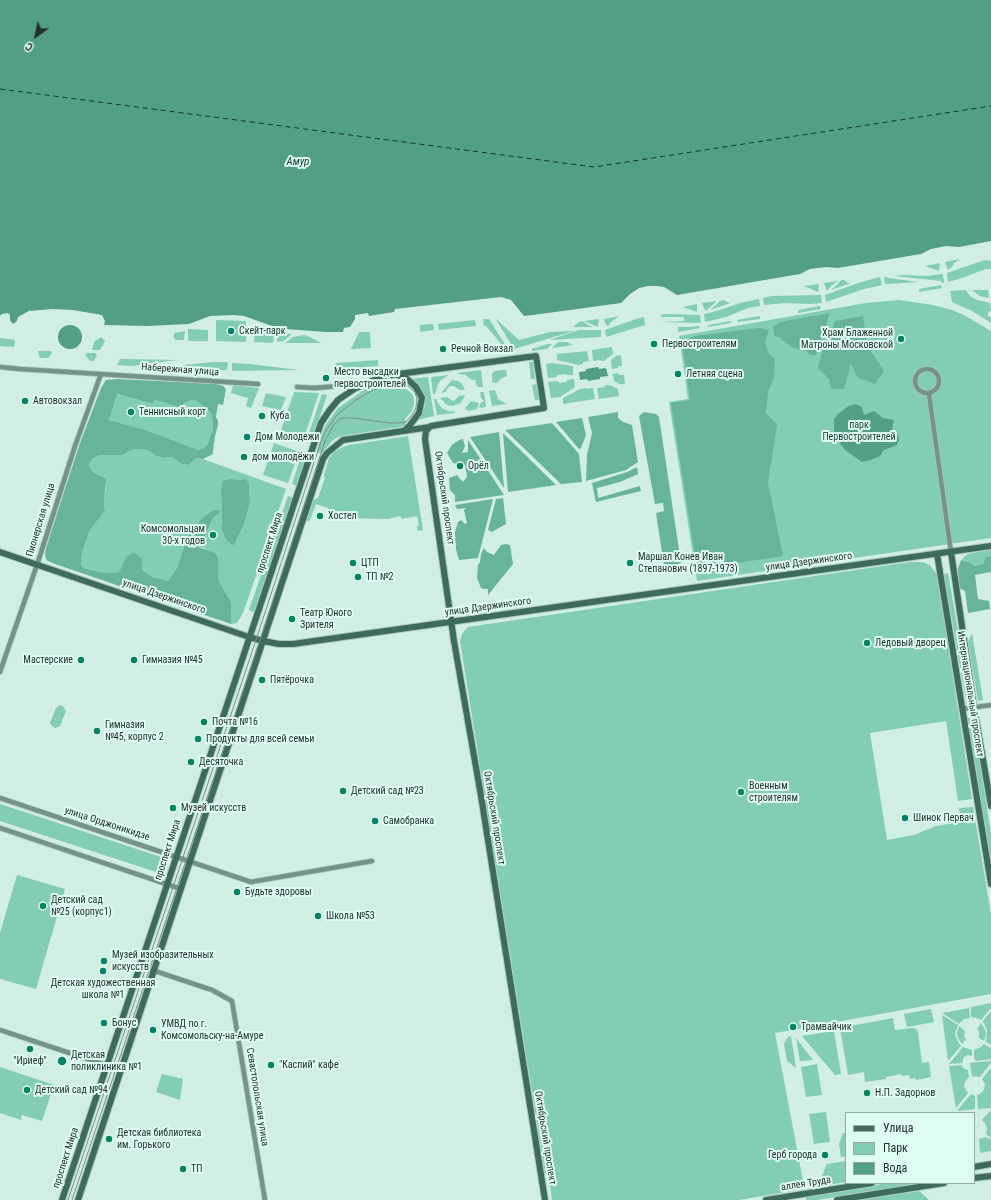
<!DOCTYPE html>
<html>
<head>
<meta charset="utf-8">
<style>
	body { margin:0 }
	#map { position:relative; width:991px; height:1200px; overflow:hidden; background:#d1eee2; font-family:"Roboto Condensed",sans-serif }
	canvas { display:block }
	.legend { position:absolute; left:845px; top:1112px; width:130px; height:72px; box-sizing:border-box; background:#defcf0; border:1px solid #94aba2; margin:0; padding:5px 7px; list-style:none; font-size:12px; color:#26312d }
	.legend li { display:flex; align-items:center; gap:8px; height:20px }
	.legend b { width:20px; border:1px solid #94aba2 }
	.north { position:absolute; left:16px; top:16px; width:40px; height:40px; -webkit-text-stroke:3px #defcf0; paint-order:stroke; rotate:213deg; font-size:11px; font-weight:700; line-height:16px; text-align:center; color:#26312d }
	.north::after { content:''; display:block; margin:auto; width:14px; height:18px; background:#26312d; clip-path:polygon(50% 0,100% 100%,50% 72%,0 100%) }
</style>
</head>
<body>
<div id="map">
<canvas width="991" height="1200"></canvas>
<ul class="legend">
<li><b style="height:5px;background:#3d6c5b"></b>Улица</li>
<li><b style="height:11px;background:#83cdb2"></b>Парк</li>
<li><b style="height:11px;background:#529f85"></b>Вода</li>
</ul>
<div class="north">С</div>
</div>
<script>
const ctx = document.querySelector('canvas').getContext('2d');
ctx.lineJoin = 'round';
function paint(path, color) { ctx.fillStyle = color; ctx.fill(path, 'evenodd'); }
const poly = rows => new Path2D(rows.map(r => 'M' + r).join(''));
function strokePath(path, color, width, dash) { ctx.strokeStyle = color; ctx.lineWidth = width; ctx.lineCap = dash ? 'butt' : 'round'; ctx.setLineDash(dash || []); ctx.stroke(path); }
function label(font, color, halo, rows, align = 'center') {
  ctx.font = font + ' "Roboto Condensed",sans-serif'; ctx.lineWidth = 4; ctx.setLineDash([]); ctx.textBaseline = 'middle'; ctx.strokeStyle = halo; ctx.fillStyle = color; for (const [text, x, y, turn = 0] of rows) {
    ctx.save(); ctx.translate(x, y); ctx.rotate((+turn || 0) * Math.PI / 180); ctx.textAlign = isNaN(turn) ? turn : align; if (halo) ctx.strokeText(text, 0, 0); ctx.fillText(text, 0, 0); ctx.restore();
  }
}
const green = poly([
	[960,259,954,263,952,267,948,270,945,262],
	[985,260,991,261,991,269,986,269,959,279,948,282,947,273],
	[940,263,939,271,925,266],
	[943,274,944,283,942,283,941,281,894,276,905,275,927,276],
	[880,277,882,285,864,289,826,302,825,295,858,283],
	[884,277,886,277,889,278,918,282,885,284],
	[841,280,844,280,848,283,851,283,831,290,838,284],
	[838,281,832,285,827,291,824,283],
	[819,284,818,292,804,286],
	[941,285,942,288,919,292,919,289],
	[966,290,970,296,977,300,990,303,991,310,988,313,988,316,991,317,991,323,972,311,952,302,950,291],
	[972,290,988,290,989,298,980,296],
	[821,295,822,303,810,304,786,303,764,305,763,298,771,296],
	[759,299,760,306,748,308,726,317,705,322,704,314,717,311,740,303],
	[723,300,730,303,710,310,715,306,720,301],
	[899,300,933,305,952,310,964,315,991,331,991,538,697,581,669,402,688,399,679,336,866,303],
	[717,301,707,310,706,311,704,308,702,303],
	[697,304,697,312,683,307],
	[820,306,821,309,798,313,798,310],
	[665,314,700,315,701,323,662,322,684,321,684,317,661,317,661,315],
	[619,316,610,323,610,325,607,326,605,323,604,319],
	[760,316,760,319,738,322,737,320],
	[644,317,645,325,606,337,605,330,636,319],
	[495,318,519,340,550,332,574,331,514,349],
	[483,319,489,319,491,322,509,351,507,351,486,326,484,326],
	[599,319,598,327,584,321],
	[216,320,246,321,246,342,216,341],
	[475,320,476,326,439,330,438,324],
	[582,321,588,325,593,327,573,327,579,322],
	[731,321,731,323,708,327,708,325],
	[433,324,434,330,420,332,420,325],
	[699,326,700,328,678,332,678,327,689,327],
	[188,329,208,330,208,341,188,341],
	[579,330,601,330,601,337,549,340],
	[185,331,184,340,176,340,174,338,173,336,175,333],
	[255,332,274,333,273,343,254,342],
	[277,332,291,334,291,335,283,341,277,342],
	[359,332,370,332,371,348,351,349],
	[304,335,308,336,321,343,285,343,293,337],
	[101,337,105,341,100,350,92,350,94,342],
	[0,338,15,340,14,347,0,346],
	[558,342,567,342,573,345,552,348],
	[547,344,552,344,547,349,532,351,532,349],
	[612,347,613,354,604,361,601,361,600,360,593,361,592,350],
	[38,351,51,351,52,353,48,358,40,358],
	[587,351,589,361,583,362,583,364,578,365,557,360,557,354],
	[87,353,95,353,97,355,94,361,90,361,85,355],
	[621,355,622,366,618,366,618,368,612,369,611,360,616,356],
	[120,359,122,359,177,360,132,366,117,365],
	[378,360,378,366,336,369,336,363],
	[212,362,226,362,228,363,227,370,157,368],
	[529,362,533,362,535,379,531,379],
	[232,363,249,364,299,370,232,371],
	[552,363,573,366,573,375,566,375,566,374,557,375,557,377,548,378,546,364],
	[481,370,483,387,478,387,476,384,475,380,472,380,464,374,463,375,457,373],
	[501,370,506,370,507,376,502,378,496,383,492,382,492,374,495,371],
	[618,373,619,375,624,375,625,384,619,384,614,381,613,374],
	[449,375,441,380,438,384,435,394,433,394,431,377],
	[428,377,434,416,417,420,425,407,422,391,411,379],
	[574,379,575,387,560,397,551,398,548,382,558,381,559,383,567,382,567,380],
	[452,380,458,381,462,384,465,390,460,390,454,386,450,386,447,389,446,392,441,393],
	[399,381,400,387,406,389,410,392,413,395,414,400,414,404,412,411,405,419,406,426,341,436,336,438,332,441,322,453,319,453,317,452,317,450,325,426,338,408,364,390,377,385],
	[536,384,539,400,535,400,532,385],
	[234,385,259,388,251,408,246,406,248,398,231,393,233,386],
	[605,385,610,385,618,389,619,396,599,399,597,388,605,387],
	[586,388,586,389,593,388,595,399,563,404,563,398,580,389],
	[495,390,498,399,507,404,492,406,489,391],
	[294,392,319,393,304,438,281,430],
	[480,392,484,392,486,407,479,408,480,404,484,401,481,398],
	[266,393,286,397,281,410,262,406],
	[116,394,153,404,155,400,182,408,184,403,192,400,197,401,205,406,210,412,212,417,213,429,207,445,204,448,198,450,146,430,108,420],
	[322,394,327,395,312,441,307,439],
	[465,395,461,403,452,406,447,405,440,398,447,397,451,400,454,401,459,396],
	[434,399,436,399,438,403,442,408,448,411,455,412,455,413,437,415],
	[471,401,479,403,477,409,468,411,465,408],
	[408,436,423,530,418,531,417,526,419,526,417,516,402,519,400,516,388,519,342,518,341,515,329,512,328,508,316,504,309,522,307,521,313,500,318,498,325,478,324,475,329,458,334,452,343,447,349,445],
	[274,443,299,452,288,483,263,475],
	[137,449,144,449,151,452,156,456,163,458,172,457,181,464,189,465,196,458,203,459,286,489,243,613,237,623,231,624,231,602,218,579,218,558,204,548,198,547,197,544,205,536,213,518,219,513,217,510,213,510,203,517,187,538,177,568,168,581,157,578,154,578,142,570,142,559,126,557,119,572,113,573,99,572,84,568,81,565,82,552,90,530,105,511,104,503,106,486,100,475,92,471,89,465,92,459,99,455,123,455,131,450],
	[249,484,250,503,244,524,234,544,225,538,221,527,222,519,221,491],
	[302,453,307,455,297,486,292,484],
	[288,496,293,498,254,612,249,610],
	[991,550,991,556,986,557,983,564,973,566,969,562,961,560,966,555,971,553],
	[910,562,922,562,925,563,930,565,937,575,972,799,958,801,946,721,870,733,887,840,914,835,936,826,961,822,959,808,973,807,991,914,991,994,775,1033,803,1181,798,1190,739,1200,552,1200,549,1178,545,1173,460,641,462,634,468,627],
	[948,573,971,706,967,707,944,574],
	[972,633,983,700,978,701,968,642],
	[60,705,64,707,66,711,60,726,55,728,52,726,50,723,56,708],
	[971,716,973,718,991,834,991,864,968,719,969,717],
	[0,804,161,857,156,872,0,821],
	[17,875,65,889,36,989,0,979,0,933],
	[991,1003,991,1008,981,1020,976,1018,971,1017,971,1007],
	[969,1008,970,1018,964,1019,959,1024,942,1013],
	[931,1009,934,1022,907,1027,904,1014],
	[991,1011,991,1045,986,1042,987,1030,984,1023,982,1022],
	[942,1015,958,1025,955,1034,958,1042,961,1046,948,1061],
	[893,1018,895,1030,912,1028,916,1029,918,1032,922,1063,929,1062,931,1077,916,1080,915,1078,910,1079,909,1075,901,1076,901,1074,886,1077,886,1079,865,1082,864,1072,848,1075,840,1028],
	[981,1023,985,1030,986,1034,984,1041,978,1037,979,1035,979,1031,977,1029],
	[959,1026,965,1031,964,1036,966,1039,962,1044,958,1038,957,1033],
	[834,1031,841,1074,835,1075,802,1036],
	[791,1036,796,1068,787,1061,784,1044,787,1038],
	[796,1038,813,1060,800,1061],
	[984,1044,991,1048,991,1059,976,1061,974,1058,974,1050,981,1047],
	[963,1047,972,1050,972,1056,968,1055,964,1057,962,1063,949,1064],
	[991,1061,991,1063,980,1077,976,1076,972,1077,970,1063],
	[817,1064,822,1095,806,1097,801,1067],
	[962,1065,962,1067,965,1069,968,1070,969,1077,965,1082,964,1087,968,1093,956,1108,949,1066],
	[0,1067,54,1085,42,1121,22,1115,21,1120,0,1113],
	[991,1068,991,1108,978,1109,977,1095,980,1094,984,1090,985,1084,982,1079],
	[162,1074,183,1079,180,1100,156,1092],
	[971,1094,975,1096,975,1109,957,1111],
	[991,1110,991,1138,986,1134,987,1128,985,1123,982,1120],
	[826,1112,830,1142,814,1144,809,1114],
	[843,1133,846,1133,846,1156,841,1157,839,1144],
	[986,1137,991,1140,991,1151,980,1153,979,1139],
	[846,1161,846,1182,821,1186,820,1180,827,1164],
	[888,1183,923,1183,817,1200,806,1200,806,1197],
	[919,1191,929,1200,861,1200]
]);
const forest = poly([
	[830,313,816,355,810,355,806,351,791,347,779,337,775,337,773,326,780,322],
	[863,316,867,345,884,371,875,384,858,378,851,364,844,389,831,389,829,379,818,368,824,344,830,335,835,321],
	[759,328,769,330,765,342,769,354,775,359,774,378,768,392,766,413,777,425,768,483,783,556,697,569,671,403,690,400,682,344,690,338,695,336],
	[117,379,217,384,223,386,226,389,223,405,218,404,216,417,218,421,218,425,215,436,213,451,213,454,203,459,196,458,189,465,181,464,172,457,163,458,156,456,151,452,144,449,137,449,131,450,123,455,99,455,92,459,89,465,92,471,106,479,104,503,105,511,90,530,82,552,81,565,84,568,99,572,113,573,119,572,126,557,134,552,142,559,142,570,154,578,157,578,168,581,177,568,187,538,193,529,203,517,213,510,220,510,219,513,213,518,205,536,197,544,198,547,215,553,218,558,218,579,231,602,231,624,55,564,48,561,46,559,45,555,46,548,63,495,80,443,101,388,106,380],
	[117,394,153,404,155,400,182,408,184,403,192,400,197,401,205,407,210,412,212,417,213,429,207,445,204,448,198,450,146,430,109,420],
	[618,412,618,418,623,422,632,425,638,462,626,470,586,481,587,455,592,433,588,417],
	[644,412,656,414,659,417,681,563,675,565,675,570,665,572,656,513,664,511,663,503,655,504,639,416],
	[582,418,586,435,581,448,579,449,556,422],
	[552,423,579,454,582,482,561,484,505,430],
	[499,432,504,488,470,437],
	[503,433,556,485,508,492],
	[463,439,465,446,462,453,468,452,468,440,504,495,455,502,455,495,450,490,449,478,457,475,463,482,467,477,465,465,453,463,447,453,452,445,459,440],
	[637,467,638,474,620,482,597,488,598,498,640,486,641,491,596,502,592,483,627,472],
	[230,479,240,480,246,479,249,484,250,503,244,524,234,545,231,544,225,538,221,527,222,519,221,491,222,484,223,481],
	[503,498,506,524,492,532,488,530,496,499],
	[493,499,478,558,459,560,456,549,455,532,458,522,461,520,465,524,467,523,464,510,466,508,457,509,455,505],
	[506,544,510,545,513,564,488,595,488,589,484,589,481,588,477,578,478,565,480,562,481,554,484,548,487,552,494,555,501,545],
	[991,556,991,572,975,575,978,599,989,601,990,609,968,613,965,591,959,588,958,569,961,560,969,562,974,566,983,564,986,557]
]);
const water = poly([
	[0,0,991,0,991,241,959,247,946,246,931,249,921,254,838,268,826,267,810,269,800,274,677,295,664,287,657,286,648,286,639,288,630,294,621,303,533,315,524,316,511,300,501,297,395,309,394,312,369,316,368,313,355,315,355,319,350,327,344,328,343,332,326,332,286,329,275,327,244,316,234,315,210,316,189,324,147,326,104,325,105,321,102,315,73,310,52,309,29,311,18,317,17,321,13,324,10,320,10,315,8,313,2,314,0,316],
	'58 337a12 12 0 1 1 24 0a12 12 0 1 1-24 0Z',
	[598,367,599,369,606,368,608,376,600,377,600,379,588,381,587,379,580,380,579,372,586,371,586,369],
	[856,404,862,407,864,415,874,411,883,418,894,420,892,429,898,435,899,440,897,445,884,450,880,456,871,460,862,462,845,450,840,443,838,438,834,431,834,419,838,414,849,406]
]);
const ferry = poly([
	[0,89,594,167,991,106]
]);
const street = poly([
	[0,367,20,369,258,384],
	'915 381a12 12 0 1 1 24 0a12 12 0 1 1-24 0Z',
	[297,387,315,388,362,384],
	[929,394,951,552],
	[0,672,37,565,75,446,101,374],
	[962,709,991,705],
	[0,798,251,882,372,861],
	[0,828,181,889],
	[140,966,212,990,232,1001,265,1200],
	[0,1030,121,1070]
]);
const secondary = poly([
	[398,375,406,378,416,387,422,398,419,413,410,425,405,430],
	[0,552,249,637,263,641,279,644,293,644,991,546],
	[951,552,974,707,991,806],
	[937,554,991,884],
	[974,1167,991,1164],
	[974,1178,991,1176],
	[62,1200,321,423,329,411,338,400,354,389,383,376,536,356,544,408,431,426,426,431,425,439,454,641,481,796,545,1200],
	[78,1200,323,459,327,453,343,440,430,427],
	[766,1200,872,1183],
	[837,1200,944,1183]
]);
const tram = poly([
	[68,1200,258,634,322,438,327,429,337,415,356,400,369,392,389,384,399,383,408,386,415,392,417,399,416,407,414,412,406,422,397,423,389,423,353,418,344,418,340,419,334,424,325,441,262,634,72,1200]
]);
const markers = [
	[231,331,4,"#018264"],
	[901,339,4,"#018264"],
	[654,344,4,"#018264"],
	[443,349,4,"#018264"],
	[678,374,4,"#018264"],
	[326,378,4,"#018264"],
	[25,401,4,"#018264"],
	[131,412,4,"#018264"],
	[262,416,4,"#018264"],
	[247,437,4,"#018264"],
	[244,457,4,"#018264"],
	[460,466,4,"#018264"],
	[320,516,4,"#018264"],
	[213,535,4,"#018264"],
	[353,563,4,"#018264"],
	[630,563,4,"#018264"],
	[358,577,4,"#018264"],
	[292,619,4,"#018264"],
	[867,643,4,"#018264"],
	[81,660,4,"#018264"],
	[134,660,4,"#018264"],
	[262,680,4,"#018264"],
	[204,722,4,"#018264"],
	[97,731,4,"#018264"],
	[198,739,4,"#018264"],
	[191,762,4,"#018264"],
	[343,791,4,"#018264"],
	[741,792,4,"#018264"],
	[173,808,4,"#018264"],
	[905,818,4,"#018264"],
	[375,821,4,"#018264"],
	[237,892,4,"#018264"],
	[43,906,4,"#018264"],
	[318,916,4,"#018264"],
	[104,961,4,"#018264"],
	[103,971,4,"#018264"],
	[104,1023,4,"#018264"],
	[793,1027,4,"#018264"],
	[153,1030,4,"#018264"],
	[30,1049,4,"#018264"],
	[62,1061,5,"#018264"],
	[271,1065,4,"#018264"],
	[27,1090,4,"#018264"],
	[867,1093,4,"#018264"],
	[109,1139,4,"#018264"],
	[825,1155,4,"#018264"],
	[183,1169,4,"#018264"]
];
const poiNames = [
	["Скейт-парк",239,331],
	["Храм Блаженной",893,333,"right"],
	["Матроны Московской",893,345,"right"],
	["Первостроителям",662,344],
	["Речной Вокзал",451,349],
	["Место высадки",334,372],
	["первостроителей",334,384],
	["Летняя сцена",686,374],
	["Автовокзал",33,401],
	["Теннисный корт",139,412],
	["Куба",270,416],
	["Дом Молодежи",255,437],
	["дом молодёжи",252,457],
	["Орёл",468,466],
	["Хостел",328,516],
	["Комсомольцам",205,529,"right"],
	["30-х годов",205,541,"right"],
	["Маршал Конев Иван",638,557],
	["Степанович (1897-1973)",638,569],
	["ЦТП",361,563],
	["ТП №2",366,577],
	["Театр Юного",300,613],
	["Зрителя",300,625],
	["Ледовый дворец",875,643],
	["Мастерские",73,660,"right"],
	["Гимназия №45",142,660],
	["Пятёрочка",270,680],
	["Почта №16",212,722],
	["Гимназия",105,725],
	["№45, корпус 2",105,737],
	["Продукты для всей семьи",206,739],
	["Десяточка",199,762],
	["Военным",749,786],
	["строителям",749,798],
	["Детский сад №23",351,791],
	["Музей искусств",181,808],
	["Шинок Первач",913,818],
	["Самобранка",383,821],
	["Будьте здоровы",245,892],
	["Детский сад",51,900],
	["№25 (корпус1)",51,912],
	["Школа №53",326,916],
	["Музей изобразительных",112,955],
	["искусств",112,967],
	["Детская художественная",103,983,"center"],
	["школа №1",103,995,"center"],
	["Бонус",112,1023],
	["УМВД по г.",161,1024],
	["Комсомольску-на-Амуре",161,1036],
	["Трамвайчик",801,1027],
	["Детская",71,1055],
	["поликлиника №1",71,1067],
	["\"Ириеф\"",30,1061,"center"],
	["\"Каспий\" кафе",279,1065],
	["Детский сад №94",35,1090],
	["Н.П. Задорнов",875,1093],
	["Детская библиотека",117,1133],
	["им. Горького",117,1145],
	["Герб города",817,1155,"right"],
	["ТП",191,1169]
];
const streetNames = [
	["Набережная улица",180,370,4],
	["Октябрьский проспект",444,498,82],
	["Пионерская улица",41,520,-73],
	["проспект Мира",270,543,-72],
	["улица Дзержинского",809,562,-8],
	["улица Дзержинского",164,597,19],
	["улица Дзержинского",488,607,-8],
	["Интернациональный проспект",970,694,81],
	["Октябрьский проспект",494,818,81],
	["улица Орджоникидзе",107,824,18],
	["проспект Мира",168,850,-72],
	["Севастопольская улица",257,1097,81],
	["Октябрьский проспект",545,1138,81],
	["проспект Мира",66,1158,-72],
	["аллея Труда",806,1184,-9]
];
const parkNames = [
	["парк",859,425],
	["Первостроителей",859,437]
];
const waterNames = [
	["Амур",298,162]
];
paint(green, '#83cdb2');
paint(forest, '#68b499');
paint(water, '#529f85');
strokePath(ferry, '#15392d', 1, [5, 4]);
strokePath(street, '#afc8be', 6);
strokePath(secondary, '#afc8be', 8);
strokePath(street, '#759488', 4.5);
strokePath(secondary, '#3d6c5b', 6);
strokePath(tram, '#7a8e86', 1);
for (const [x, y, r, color] of markers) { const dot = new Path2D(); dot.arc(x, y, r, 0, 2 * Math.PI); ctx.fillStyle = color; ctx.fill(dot); strokePath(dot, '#defcf0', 1.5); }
label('10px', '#26312d', '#defcf0', poiNames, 'left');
label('10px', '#26312d', '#defcf0', streetNames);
label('10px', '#173b2f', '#defcf0', parkNames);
label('italic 11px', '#15392d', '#defcf0', waterNames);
</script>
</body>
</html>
